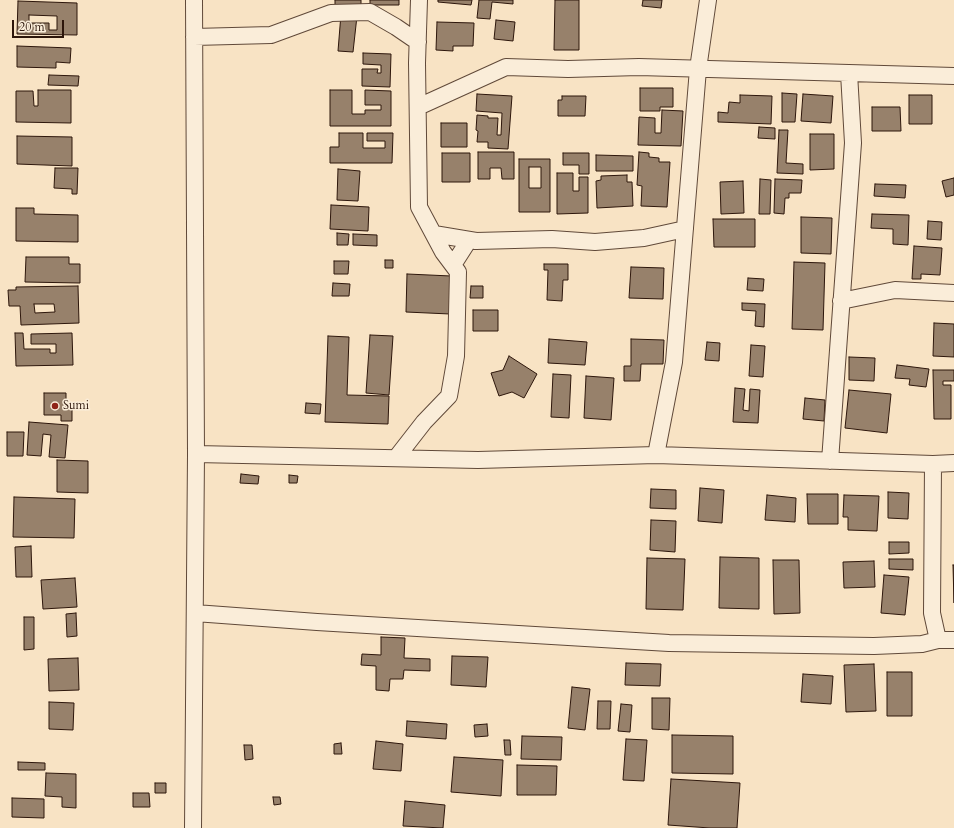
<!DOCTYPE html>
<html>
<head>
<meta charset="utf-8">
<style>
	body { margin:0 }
	#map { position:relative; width:954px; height:828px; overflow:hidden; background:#f8e3c4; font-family:Cardo,serif }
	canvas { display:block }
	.scale { position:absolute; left:12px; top:20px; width:52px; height:18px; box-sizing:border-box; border:2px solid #2d160b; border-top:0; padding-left:5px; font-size:12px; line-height:14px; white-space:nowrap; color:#2d160b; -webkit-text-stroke:3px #faedd9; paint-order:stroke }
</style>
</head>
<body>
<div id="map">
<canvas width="954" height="828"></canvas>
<div class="scale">20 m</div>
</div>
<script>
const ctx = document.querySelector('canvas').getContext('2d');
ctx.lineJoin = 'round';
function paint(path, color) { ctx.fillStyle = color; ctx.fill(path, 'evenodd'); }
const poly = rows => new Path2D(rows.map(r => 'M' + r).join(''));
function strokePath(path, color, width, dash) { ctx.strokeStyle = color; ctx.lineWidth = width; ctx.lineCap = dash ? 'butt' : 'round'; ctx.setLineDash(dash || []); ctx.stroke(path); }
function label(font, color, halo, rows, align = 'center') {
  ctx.font = font + ' Cardo,serif'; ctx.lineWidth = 3; ctx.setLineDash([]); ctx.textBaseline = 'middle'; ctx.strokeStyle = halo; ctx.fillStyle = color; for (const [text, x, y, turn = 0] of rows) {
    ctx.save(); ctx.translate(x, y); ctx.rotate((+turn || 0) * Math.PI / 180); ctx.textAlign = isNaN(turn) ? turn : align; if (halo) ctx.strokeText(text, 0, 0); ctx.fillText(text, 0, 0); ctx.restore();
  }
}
const building = poly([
	[335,0,361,0,361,7,335,7,335,0],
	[370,0,399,0,399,5,370,5,370,0],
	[438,0,472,0,471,5,438,2,438,0],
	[479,0,513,0,513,4,492,2,490,19,477,18,479,0],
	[555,0,579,0,579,50,554,50,555,0],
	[643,0,662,0,661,8,642,6,643,0],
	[18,1,77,3,77,35,17,34,18,1],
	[29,15,57,16,57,30,49,30,49,23,29,23,29,15],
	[341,14,357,16,353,52,338,51,341,14],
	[496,20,515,22,513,41,494,39,496,20],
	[437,22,474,23,473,46,453,46,453,51,436,50,437,22],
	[17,46,71,48,70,63,56,62,56,68,17,67,17,46],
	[363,53,391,54,390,87,362,86,362,69,378,69,377,73,381,73,381,65,363,64,363,53],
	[49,75,79,76,78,86,48,85,49,75],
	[640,88,673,88,673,107,660,107,660,111,640,111,640,88],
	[38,90,71,90,71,123,16,122,16,91,33,91,34,106,38,106,38,90],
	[330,90,352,90,352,114,365,114,365,110,381,110,381,105,365,105,365,90,391,91,391,126,330,126,330,90],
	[782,93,797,94,795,122,782,122,782,93],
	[477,94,512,96,508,149,488,148,488,142,477,142,478,131,476,130,477,115,488,116,488,118,498,118,497,135,501,135,502,113,476,111,477,94],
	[803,94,833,96,831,123,801,121,803,94],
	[740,95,772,96,771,124,718,122,718,112,728,113,729,102,740,103,740,95],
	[909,95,932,95,932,124,909,124,909,95],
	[562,96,586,96,585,116,558,116,558,100,562,100,562,96],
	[872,107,900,107,901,131,872,131,872,107],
	[662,110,683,111,681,146,638,145,639,117,655,118,655,133,661,133,662,110],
	[441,123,467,123,467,147,441,147,441,123],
	[759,127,775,128,775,139,758,138,759,127],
	[779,130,788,130,786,163,803,164,803,174,777,173,779,130],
	[339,133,363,133,363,148,385,148,385,141,367,141,367,133,393,133,392,163,330,163,330,147,339,147,339,133],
	[810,134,834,134,834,169,810,170,810,134],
	[17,136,72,137,72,166,17,164,17,136],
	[478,152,514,152,514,179,502,179,501,168,490,168,490,179,478,179,478,152],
	[639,152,649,153,649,157,659,158,659,162,670,162,667,207,641,206,642,186,637,185,639,152],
	[442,153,470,153,470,182,442,182,442,153],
	[563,153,589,153,589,174,579,174,579,165,563,165,563,153],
	[596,155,633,156,633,171,596,171,596,155],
	[519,159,550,159,550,212,519,212,519,159],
	[529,167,541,167,541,188,529,188,529,167],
	[55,168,78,168,77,194,72,194,72,189,54,188,55,168],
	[338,169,360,171,358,201,337,200,338,169],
	[557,173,573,173,573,191,579,191,579,177,588,177,588,213,557,214,557,173],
	[627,175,627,182,632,182,633,206,597,208,596,181,601,180,601,176,627,175],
	[954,178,954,195,946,197,942,181,954,178],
	[760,179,771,180,770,214,759,214,760,179],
	[775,179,802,180,801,193,789,193,789,198,785,198,784,214,774,213,775,179],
	[743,181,744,213,721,214,720,182,743,181],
	[875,184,906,185,905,198,874,196,875,184],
	[331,205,369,207,368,231,330,229,331,205],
	[16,208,34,208,34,214,78,215,78,242,16,241,16,208],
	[872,214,909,215,908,245,893,244,893,229,871,228,872,214],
	[801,217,832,218,831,254,801,253,801,217],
	[713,219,755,219,755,247,714,247,713,219],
	[928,221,942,222,941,240,927,239,928,221],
	[337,233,349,234,348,245,337,245,337,233],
	[353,234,377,235,377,246,353,245,353,234],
	[914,246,942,248,940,275,921,274,921,279,912,279,914,246],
	[26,257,69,257,69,264,80,264,80,283,25,282,26,257],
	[385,260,393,260,393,268,385,268,385,260],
	[334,261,349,261,348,274,334,274,334,261],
	[794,262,825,263,823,330,792,329,794,262],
	[544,264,568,264,568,280,563,280,562,301,547,300,548,270,544,270,544,264],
	[631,267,664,268,663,299,629,298,631,267],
	[407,274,451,276,450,314,406,312,407,274],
	[748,278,764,279,763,291,747,290,748,278],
	[333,283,350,284,349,296,332,296,333,283],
	[78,286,79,323,21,325,20,306,9,306,8,290,16,290,16,287,78,286],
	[34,304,54,304,55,312,35,313,34,304],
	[471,286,483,286,483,298,470,298,471,286],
	[742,303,765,304,764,327,755,326,756,311,742,310,742,303],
	[473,310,498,310,498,331,473,331,473,310],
	[934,323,954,324,954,357,933,356,934,323],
	[15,333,23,333,24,349,50,349,50,353,56,353,56,344,31,344,31,334,72,333,73,365,16,366,15,333],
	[370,335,393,336,389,395,366,393,370,335],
	[328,336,349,337,347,395,389,396,388,424,325,422,328,336],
	[549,339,587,342,585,365,548,363,549,339],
	[631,339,664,340,663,364,641,364,640,381,624,381,624,366,631,366,631,339],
	[707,342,720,343,719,361,705,360,707,342],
	[751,345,765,346,763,377,749,376,751,345],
	[509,356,537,374,524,398,512,392,499,396,491,373,503,370,509,356],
	[849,357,875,358,874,381,849,380,849,357],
	[897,365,929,369,926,387,909,385,910,379,895,378,897,365],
	[933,370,954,370,954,381,943,381,943,385,951,385,951,419,934,419,933,370],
	[553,374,571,375,569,418,551,417,553,374],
	[586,376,614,378,611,420,584,418,586,376],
	[735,388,745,389,743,410,749,411,750,389,760,390,758,423,733,422,735,388],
	[849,390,891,394,887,433,845,428,849,390],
	[44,393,66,393,66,406,72,406,72,421,61,421,61,415,44,415,44,393],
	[805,398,825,400,824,421,803,419,805,398],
	[306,403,321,404,320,414,305,413,306,403],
	[29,422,68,425,65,458,49,457,51,435,43,434,41,456,27,455,29,422],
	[7,432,24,432,23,456,7,456,7,432],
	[57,460,88,461,88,493,57,492,57,460],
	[241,474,259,476,258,484,240,483,241,474],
	[289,475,298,476,297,483,289,483,289,475],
	[700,488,724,490,722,523,698,521,700,488],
	[651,489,676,490,676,509,650,508,651,489],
	[888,492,909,493,908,519,888,518,888,492],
	[807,494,838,494,838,524,808,524,807,494],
	[767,495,796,498,795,522,765,520,767,495],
	[844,495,879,496,877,531,848,530,848,517,843,517,844,495],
	[14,497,75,499,74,538,13,537,14,497],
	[651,520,676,521,675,552,650,550,651,520],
	[889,542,909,542,909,553,889,554,889,542],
	[31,546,32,577,16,577,15,547,31,546],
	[720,557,759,558,759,609,719,608,720,557],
	[647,558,685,559,683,610,646,609,647,558],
	[889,559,913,559,913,570,889,569,889,559],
	[773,560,799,560,800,613,774,614,773,560],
	[874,561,875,587,844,588,843,562,874,561],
	[953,565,954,565,954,603,953,565],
	[884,575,909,577,905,615,881,613,884,575],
	[75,578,77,607,43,609,41,580,75,578],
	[76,613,77,636,67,637,66,614,76,613],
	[24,617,34,617,34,649,24,650,24,617],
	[381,637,405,638,404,658,430,659,430,671,404,670,403,679,390,679,389,691,376,690,376,666,361,665,362,654,381,655,381,637],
	[452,656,488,657,486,687,451,685,452,656],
	[78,658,79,690,49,691,48,659,78,658],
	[626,663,661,664,660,686,625,685,626,663],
	[874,664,876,711,846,712,844,665,874,664],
	[887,672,912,672,912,716,887,716,887,672],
	[803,674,833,676,831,704,801,702,803,674],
	[572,687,590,689,585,730,568,728,572,687],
	[652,698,670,698,669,730,652,729,652,698],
	[598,701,611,701,610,729,597,729,598,701],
	[49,702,74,703,73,730,49,729,49,702],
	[621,704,632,705,630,732,618,731,621,704],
	[407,721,447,724,446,739,406,736,407,721],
	[487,724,488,736,475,737,474,725,487,724],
	[672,735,733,736,733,774,672,773,672,735],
	[522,736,562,737,561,760,521,759,522,736],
	[626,739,647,740,644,781,623,780,626,739],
	[504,740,510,740,511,755,505,755,504,740],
	[376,741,403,744,401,771,373,769,376,741],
	[341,743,342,754,334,754,334,744,341,743],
	[244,745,252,745,253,759,245,760,244,745],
	[454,757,503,760,501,796,451,792,454,757],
	[18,762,45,763,45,770,18,770,18,762],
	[517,765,557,766,556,795,517,795,517,765],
	[46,773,76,774,76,808,62,807,62,797,45,796,46,773],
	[671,779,740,783,737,828,710,828,668,825,671,779],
	[155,783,166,783,166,793,155,793,155,783],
	[133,793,149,793,150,807,133,807,133,793],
	[273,797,280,797,281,804,274,805,273,797],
	[12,798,44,799,44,818,12,817,12,798],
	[405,801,445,805,443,828,403,826,405,801]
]);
const minor = poly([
	[194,37,271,35,331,13,370,12,396,27,418,42],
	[418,107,506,67,568,69,639,67,954,76],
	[434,234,476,241,552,239,595,242,644,238,685,229],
	[453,265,469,240],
	[841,301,895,290,954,293],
	[196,454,478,460,656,455,933,464,954,463],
	[656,455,674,362,698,69,708,0],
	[396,458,424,422,449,396,456,356,458,272,443,252,419,207,417,63,419,0],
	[830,461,853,143,849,73],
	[933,464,932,613,938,640,954,640],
	[195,613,317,622,669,643,874,646,922,644,938,640],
	[193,828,196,454,194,0]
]);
const markers = [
	[55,406,4,"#8f2418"]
];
const poiNames = [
	["Sumi",63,406]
];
paint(building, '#97816b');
strokePath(building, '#2d160b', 1);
strokePath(minor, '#604939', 18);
strokePath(minor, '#faedd9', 16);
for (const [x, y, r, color] of markers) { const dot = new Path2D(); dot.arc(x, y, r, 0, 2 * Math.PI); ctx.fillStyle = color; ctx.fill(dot); strokePath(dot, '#faedd9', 1.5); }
label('12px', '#2d160b', '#faedd9', poiNames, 'left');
</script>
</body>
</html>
